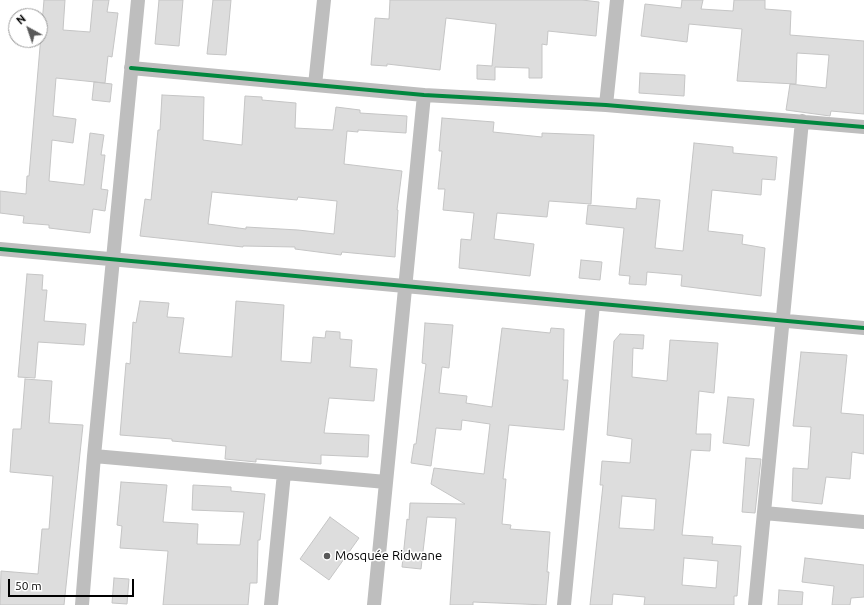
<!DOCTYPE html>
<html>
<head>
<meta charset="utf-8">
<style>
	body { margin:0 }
	#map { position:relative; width:864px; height:605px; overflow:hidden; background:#fff; font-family:Ubuntu,sans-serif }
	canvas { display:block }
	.north { position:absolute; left:8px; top:8px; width:40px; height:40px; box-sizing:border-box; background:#fff; border:1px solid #999; border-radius:50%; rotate:320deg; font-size:11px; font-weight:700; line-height:16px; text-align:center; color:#000 }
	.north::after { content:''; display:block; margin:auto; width:14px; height:18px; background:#595959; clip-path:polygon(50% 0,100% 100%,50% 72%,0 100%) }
	.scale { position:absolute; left:8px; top:579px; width:126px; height:18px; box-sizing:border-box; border:2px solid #000; border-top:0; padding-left:5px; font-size:12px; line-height:14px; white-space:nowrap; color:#000; -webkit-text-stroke:3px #fff; paint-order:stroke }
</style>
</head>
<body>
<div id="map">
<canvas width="864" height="605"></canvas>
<div class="north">N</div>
<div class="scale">50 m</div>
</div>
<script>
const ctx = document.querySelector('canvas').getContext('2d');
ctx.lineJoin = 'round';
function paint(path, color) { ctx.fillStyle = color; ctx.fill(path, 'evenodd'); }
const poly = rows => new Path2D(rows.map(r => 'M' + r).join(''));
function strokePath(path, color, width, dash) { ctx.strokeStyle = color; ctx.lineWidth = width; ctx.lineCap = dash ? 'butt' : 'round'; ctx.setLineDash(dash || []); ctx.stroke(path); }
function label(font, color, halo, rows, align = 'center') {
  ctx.font = font + ' Ubuntu,sans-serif'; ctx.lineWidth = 3; ctx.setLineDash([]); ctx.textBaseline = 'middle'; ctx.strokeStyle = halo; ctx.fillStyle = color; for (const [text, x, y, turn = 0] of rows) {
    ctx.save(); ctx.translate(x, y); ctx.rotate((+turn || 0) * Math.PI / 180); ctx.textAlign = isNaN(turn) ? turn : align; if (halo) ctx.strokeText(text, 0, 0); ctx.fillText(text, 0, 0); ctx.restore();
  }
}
const building = poly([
	[44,0,65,0,63,30,90,32,93,0,109,0,107,12,118,13,112,57,108,56,105,83,56,78,53,116,76,119,73,143,52,140,49,181,84,185,90,133,104,135,101,155,105,155,101,189,108,190,105,211,93,209,90,233,49,228,49,225,23,223,24,216,0,213,0,191,26,194,27,176,29,176,44,0],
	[159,0,183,0,179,46,155,44,159,0],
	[213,0,231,0,226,55,207,54,213,0],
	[390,0,582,0,599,2,596,36,548,31,547,45,542,44,542,78,529,78,529,68,495,67,495,80,477,79,477,65,492,66,496,24,446,18,440,70,387,64,387,66,371,65,375,18,389,19,390,0],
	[682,0,703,0,701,9,733,11,734,0,765,0,765,9,791,11,790,35,864,41,864,114,831,111,830,116,786,110,790,84,826,88,829,55,797,53,796,84,737,81,742,29,689,24,687,42,641,36,645,4,681,8,682,0],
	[640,73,685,75,684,96,639,93,640,73],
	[94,82,112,84,110,102,92,100,94,82],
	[162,95,204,97,203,140,242,145,245,96,262,97,262,100,296,103,295,128,333,130,336,107,360,110,360,113,407,116,406,133,358,130,358,132,347,131,344,164,402,171,397,210,398,210,395,257,342,252,341,255,295,249,295,247,243,246,243,247,140,236,145,199,151,200,158,130,160,130,162,95],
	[212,192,297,200,298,197,337,201,334,234,298,230,246,227,246,229,208,224,212,192],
	[442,118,494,122,493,132,542,137,542,133,594,135,591,204,549,201,547,217,497,213,494,239,534,244,530,276,459,268,461,239,471,240,474,213,443,210,445,189,438,189,442,151,439,151,442,118],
	[694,143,733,147,733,153,777,157,775,180,762,179,761,195,712,190,708,231,743,235,742,244,765,248,761,296,681,286,682,275,647,272,646,285,629,284,630,276,619,275,624,228,586,224,588,205,636,209,637,198,660,200,655,248,683,251,694,143],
	[581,260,602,262,600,280,579,278,581,260],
	[27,274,43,275,42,290,47,290,44,321,86,324,84,345,38,342,35,378,18,377,27,274],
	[140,301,169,303,167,317,184,318,179,353,232,357,236,301,284,305,281,361,311,363,313,337,325,338,326,331,340,332,340,339,352,340,350,367,377,369,374,401,329,398,324,433,369,435,368,457,321,455,321,464,256,459,256,462,225,459,226,446,172,441,172,439,120,435,126,363,130,364,133,322,136,323,140,301],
	[425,323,453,325,449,368,442,367,439,393,467,396,466,403,492,407,502,328,550,333,551,328,564,329,563,380,568,380,564,430,509,425,503,479,506,479,502,524,511,525,510,529,550,532,547,572,549,572,546,605,473,602,473,605,450,605,456,518,427,517,421,569,402,567,407,519,409,520,410,503,465,504,431,484,434,468,484,474,490,424,462,420,461,430,436,428,431,466,411,463,414,444,416,444,426,364,422,363,425,323],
	[620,334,644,335,643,349,633,348,632,377,667,381,670,340,718,343,714,393,699,391,696,434,711,434,710,451,691,450,682,535,713,537,712,544,741,546,737,596,734,596,734,605,644,605,645,597,613,594,612,605,590,605,603,485,600,485,602,461,630,463,632,439,607,435,614,341,620,334],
	[622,496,656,499,654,530,619,528,622,496],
	[684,558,718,561,716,588,682,585,684,558],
	[801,352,847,355,841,413,864,415,864,454,852,452,850,479,826,477,822,504,792,501,793,468,808,469,811,427,793,426,801,352],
	[25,379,52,381,49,423,83,425,64,605,0,605,1,571,38,574,42,529,49,529,53,476,10,472,13,429,21,429,25,379],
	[728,397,754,399,749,446,723,443,728,397],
	[746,458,761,459,755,513,742,512,746,458],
	[121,482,167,485,163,522,198,524,197,544,240,545,244,512,192,510,193,485,231,487,231,491,265,494,260,540,258,540,257,583,250,583,248,605,163,605,168,551,120,548,122,526,117,525,121,482],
	[330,517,359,538,329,580,300,559,330,517],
	[805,558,864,565,864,597,851,598,850,605,832,605,834,586,802,582,805,558],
	[114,578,129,579,127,604,112,603,114,578],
	[779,590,803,592,802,605,778,605,779,590]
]);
const minor = poly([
	[131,68,424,95,606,105,864,127],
	[315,85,324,0],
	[606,105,617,0],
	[0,249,864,328],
	[94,456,386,482],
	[764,513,864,522],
	[82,605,94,456,138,0],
	[271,605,284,473],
	[374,605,424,95],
	[564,605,593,304],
	[755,605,802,121]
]);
const cycleway = poly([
	[131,68,424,95,606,105,864,127],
	[0,249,864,328]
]);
const markers = [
	[327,556,4,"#595959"]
];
const poiNames = [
	["Mosquée Ridwane",335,556]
];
paint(building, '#ddd');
strokePath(building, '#c5c5c5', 1);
strokePath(minor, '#bebebe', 14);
strokePath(cycleway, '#00873e', 4);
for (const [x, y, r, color] of markers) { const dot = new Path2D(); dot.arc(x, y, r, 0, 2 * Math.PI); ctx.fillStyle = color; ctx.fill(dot); strokePath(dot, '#fff', 1.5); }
label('13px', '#000', '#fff', poiNames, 'left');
</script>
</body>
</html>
